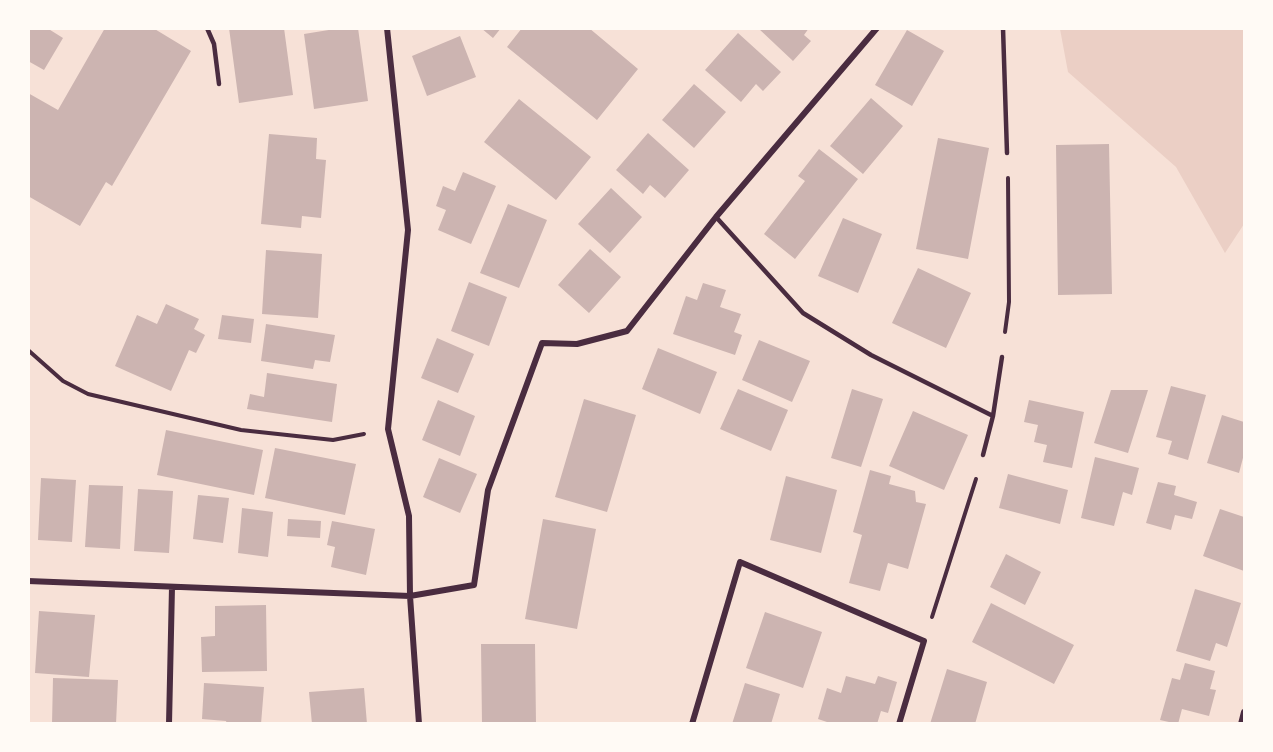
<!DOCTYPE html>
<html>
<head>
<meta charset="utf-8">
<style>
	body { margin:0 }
	#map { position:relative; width:1273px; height:752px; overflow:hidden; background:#f7e1d7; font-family:"Fira Sans Condensed",sans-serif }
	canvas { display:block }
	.frame { position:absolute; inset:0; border:30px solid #fffaf5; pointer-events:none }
</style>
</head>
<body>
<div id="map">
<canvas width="1273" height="752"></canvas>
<div class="frame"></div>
</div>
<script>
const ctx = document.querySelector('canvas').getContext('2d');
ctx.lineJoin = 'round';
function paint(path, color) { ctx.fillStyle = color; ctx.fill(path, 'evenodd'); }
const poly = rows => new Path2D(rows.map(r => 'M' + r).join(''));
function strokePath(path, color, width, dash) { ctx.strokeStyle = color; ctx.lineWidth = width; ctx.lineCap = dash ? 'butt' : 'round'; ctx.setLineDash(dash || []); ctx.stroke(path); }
const green = poly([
	[1060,29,1244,29,1244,224,1225,253,1176,167,1068,72]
]);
const building = poly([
	[28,28,47,28,63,38,44,70,28,61],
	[105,28,153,28,191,51,112,186,106,182,80,226,28,196,28,93,58,110],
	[229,28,284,28,293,95,239,103],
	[341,28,358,28,368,101,314,109,304,34],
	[481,28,501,28,493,38],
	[522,28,589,28,638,69,597,120,507,47],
	[758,28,809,28,804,35,811,41,793,61],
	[907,30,944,51,912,106,875,85],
	[738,33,781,72,763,91,756,84,741,102,705,70],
	[460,36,476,77,427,96,412,56],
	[694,84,726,112,694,148,662,120],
	[871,98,903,126,863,174,830,146],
	[519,99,591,157,556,200,484,142],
	[648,133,689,170,665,198,650,185,643,194,616,170],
	[269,134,317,138,316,159,326,160,321,218,302,216,301,228,261,224],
	[938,138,989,148,968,259,916,249],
	[1109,144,1112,294,1058,295,1056,145],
	[819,149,858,179,795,259,764,234,805,181,798,176],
	[463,172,496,186,471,244,438,230,446,210,436,206,443,186,455,191],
	[611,188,642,217,610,253,578,224],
	[508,204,547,220,519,288,480,273],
	[843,218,882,234,858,293,818,276],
	[590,249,621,277,589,313,558,285],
	[266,250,322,254,318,318,262,314],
	[918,268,971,293,946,348,892,323],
	[469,282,507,297,489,346,451,331],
	[703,283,726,290,720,307,741,314,734,332,742,335,735,355,673,334,686,296,697,300],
	[166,304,199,319,194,329,205,335,196,353,189,350,171,391,115,366,137,315,157,324],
	[222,315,254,319,251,343,218,339],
	[266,324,335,335,330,362,315,360,313,369,261,361],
	[437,338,474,354,458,393,421,378],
	[759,340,810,361,792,402,742,380],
	[658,348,717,372,700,414,642,389],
	[267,373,337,384,332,422,247,409,250,394,264,397],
	[1171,386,1206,395,1188,460,1168,454,1172,441,1156,437],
	[738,389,788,410,771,451,720,429],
	[852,389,883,399,861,467,831,458],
	[1111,390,1148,390,1128,453,1094,443],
	[584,399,636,415,607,512,555,497],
	[438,400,475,416,460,456,422,440],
	[1029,400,1084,412,1072,468,1043,462,1047,445,1034,442,1038,425,1024,422],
	[913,411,968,435,944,490,889,466],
	[1222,415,1244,422,1244,454,1239,473,1207,463],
	[166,430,263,450,254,495,157,475],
	[275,448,356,464,345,515,265,498],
	[1095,457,1139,468,1132,495,1123,492,1114,526,1081,518],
	[439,458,477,474,460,513,423,497],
	[870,470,891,476,889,484,915,491,916,502,926,504,908,569,888,563,880,591,849,583,862,535,853,532],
	[1008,474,1068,490,1060,524,999,508],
	[786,476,837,490,821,553,770,540],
	[41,478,76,480,72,542,38,540],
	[1158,482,1176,486,1174,495,1197,502,1192,519,1175,515,1171,530,1146,523],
	[89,485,123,486,120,549,85,547],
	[138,489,173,491,169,553,134,551],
	[198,495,229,498,223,543,193,539],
	[242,508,273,512,268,557,238,553],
	[1220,509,1244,517,1244,571,1203,556],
	[288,519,321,521,320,538,287,536],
	[543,519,596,529,577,629,525,619],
	[332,521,375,529,366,575,331,567,335,547,327,545],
	[1006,554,1041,572,1025,605,990,587],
	[1195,589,1241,603,1227,647,1216,643,1210,661,1176,651],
	[991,603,1074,645,1054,684,972,642],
	[266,605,267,671,202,672,201,637,215,636,215,606],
	[39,611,95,615,89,677,35,673],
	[765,612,822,632,803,688,746,668],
	[481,644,535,644,536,724,482,724],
	[1185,663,1215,671,1210,689,1216,690,1209,716,1182,709,1178,724,1160,720,1172,678,1180,680],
	[947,669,987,682,975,724,930,724],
	[846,676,875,684,878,676,897,682,888,713,881,711,877,724,833,724,818,719,827,688,841,693],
	[53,678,118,680,116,724,52,724],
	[204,683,264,687,261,724,227,724,226,721,202,719],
	[745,683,780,694,771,724,732,724],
	[364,688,367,724,312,724,309,692]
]);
const path = poly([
	[1005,332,1009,302,1008,178],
	[28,350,63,381,88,394,241,430,333,440,364,434],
	[932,617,976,479]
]);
const service = poly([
	[207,28,214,44,219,84],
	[1003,28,1007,153],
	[716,217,803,313,871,355,993,416],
	[983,455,993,416,1002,357]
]);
const minor = poly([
	[387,28,408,230,388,429,409,516,410,596,419,724],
	[28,581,410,596,474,585,488,490,542,343,577,344,627,331,716,217,877,28],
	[169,724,172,587],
	[692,724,740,562,924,641,899,724],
	[1241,724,1244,712]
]);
paint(green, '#ebcfc5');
paint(building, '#ccb4b1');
strokePath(path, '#4a2c40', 4);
strokePath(service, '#4a2c40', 4.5);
strokePath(minor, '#4a2c40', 6);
</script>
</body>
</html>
